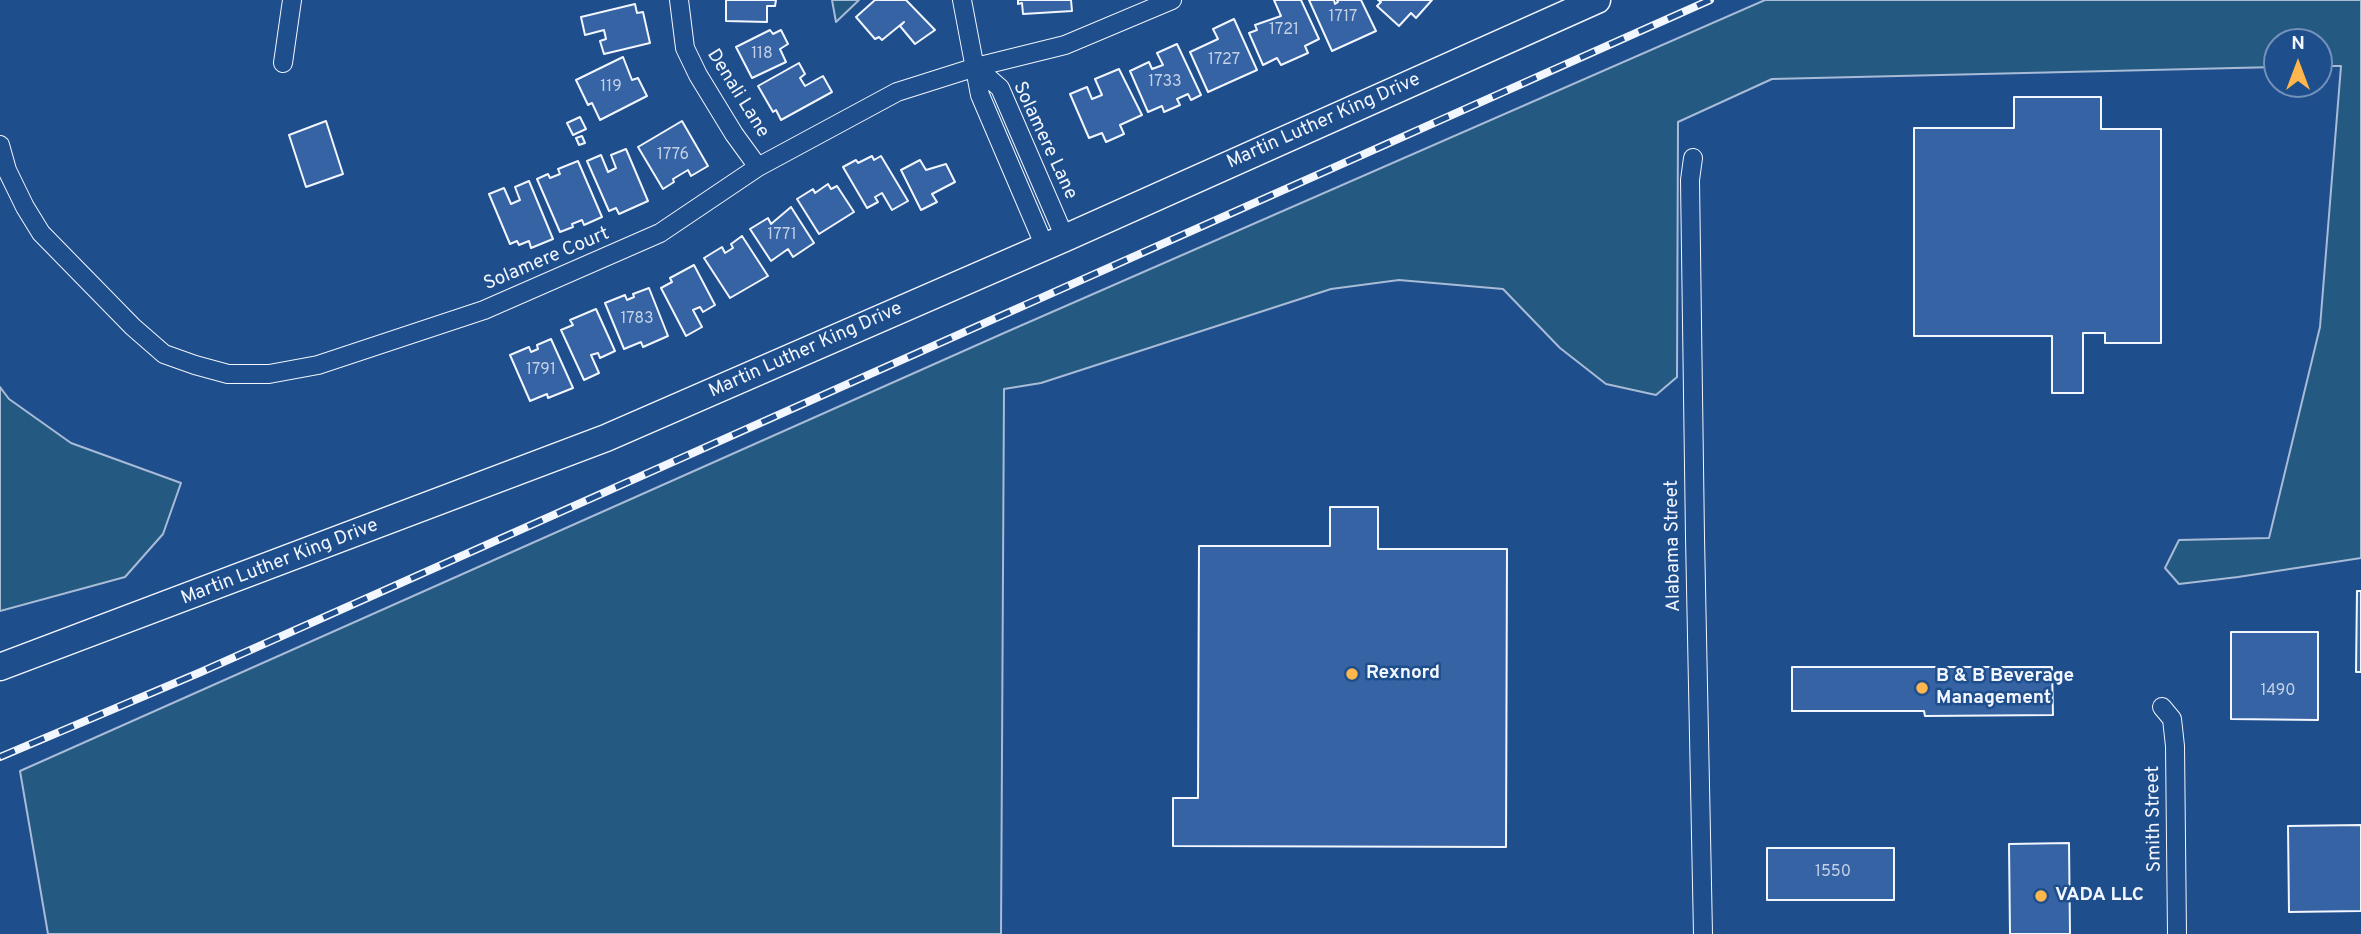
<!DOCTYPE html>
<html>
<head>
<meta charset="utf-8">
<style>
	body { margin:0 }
	#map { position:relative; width:2361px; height:934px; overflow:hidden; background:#1f4e8c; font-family:Overpass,sans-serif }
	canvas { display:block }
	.north { position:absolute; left:2263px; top:28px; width:70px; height:70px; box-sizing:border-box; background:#1f4e8c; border:2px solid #7391ba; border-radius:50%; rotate:0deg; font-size:19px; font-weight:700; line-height:28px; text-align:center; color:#f2f6ff }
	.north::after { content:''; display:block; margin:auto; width:24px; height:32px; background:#ffb74d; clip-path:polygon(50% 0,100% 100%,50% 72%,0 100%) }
</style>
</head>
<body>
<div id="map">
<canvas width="2361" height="934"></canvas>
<div class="north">N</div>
</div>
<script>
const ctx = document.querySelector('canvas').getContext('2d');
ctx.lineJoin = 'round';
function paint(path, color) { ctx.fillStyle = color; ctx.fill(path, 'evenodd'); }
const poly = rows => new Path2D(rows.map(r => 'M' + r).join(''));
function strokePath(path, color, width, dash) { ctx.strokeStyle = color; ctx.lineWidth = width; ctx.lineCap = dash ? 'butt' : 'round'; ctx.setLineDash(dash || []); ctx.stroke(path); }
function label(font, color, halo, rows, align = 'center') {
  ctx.font = font + ' Overpass,sans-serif'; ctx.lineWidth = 5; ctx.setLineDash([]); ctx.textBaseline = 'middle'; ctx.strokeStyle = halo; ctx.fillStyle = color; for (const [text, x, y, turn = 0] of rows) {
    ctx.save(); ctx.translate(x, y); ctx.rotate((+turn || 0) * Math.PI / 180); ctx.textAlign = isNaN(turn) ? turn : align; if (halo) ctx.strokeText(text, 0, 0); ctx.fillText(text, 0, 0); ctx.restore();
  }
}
const green = poly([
	[832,0,859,0,836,22,832,0],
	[1765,0,2361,0,2361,558,2238,577,2179,584,2165,568,2179,540,2269,538,2320,327,2341,66,2319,66,2319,42,2277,42,2277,67,1772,79,1678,122,1677,377,1656,395,1606,384,1560,348,1503,289,1399,280,1331,289,1041,383,1004,389,1001,934,48,934,20,771,1004,333,1765,0],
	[0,387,9,399,71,443,181,483,163,534,125,577,0,611,0,387]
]);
const building = poly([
	[726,0,776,0,775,6,767,6,767,22,726,21,726,0],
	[875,0,906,0,935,30,915,44,900,26,904,22,882,40,879,37,875,39,856,17,875,0],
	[1018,0,1071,0,1072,11,1023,14,1022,3,1018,4,1018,0],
	[1274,0,1301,0,1319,39,1305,46,1308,53,1281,65,1277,58,1263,65,1249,33,1257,30,1255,25,1281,16,1274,0],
	[1309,0,1334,0,1335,4,1338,2,1337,0,1361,0,1376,31,1332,51,1309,0],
	[1378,0,1432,0,1416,18,1411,13,1399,26,1377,6,1381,2,1378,0],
	[635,4,637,13,643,12,650,43,604,54,600,41,606,39,604,30,585,35,581,17,635,4],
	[1234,19,1257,70,1208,92,1190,52,1218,39,1213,29,1234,19],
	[770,30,773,34,781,30,788,44,780,49,786,62,752,78,736,47,770,30],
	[1177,44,1201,95,1191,100,1188,94,1177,99,1180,105,1164,112,1162,106,1148,112,1130,71,1149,62,1152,69,1163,65,1157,53,1177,44],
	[623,57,632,80,638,78,647,96,600,120,592,103,588,105,576,80,623,57],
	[799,63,805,74,800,78,805,86,823,76,832,92,781,120,776,110,773,112,758,86,799,63],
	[1119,69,1142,115,1120,125,1124,134,1106,142,1102,133,1089,138,1070,94,1087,87,1092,99,1102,95,1095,79,1119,69],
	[2014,97,2101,97,2101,129,2161,129,2161,343,2105,343,2105,333,2083,333,2083,393,2052,393,2052,336,1914,336,1914,128,2014,128,2014,97],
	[580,117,586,129,573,135,567,123,580,117],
	[326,121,343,174,306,187,289,135,326,121],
	[682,121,708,166,691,176,688,170,673,179,674,182,663,189,638,147,682,121],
	[582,136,585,143,579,145,576,138,582,136],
	[626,149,648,201,619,214,616,208,609,211,587,161,601,155,608,172,616,168,611,155,626,149],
	[872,156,874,160,881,156,908,201,892,210,882,193,875,197,878,202,867,208,843,167,856,160,858,163,872,156],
	[920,160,926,170,946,164,955,182,932,194,937,202,921,210,901,170,920,160],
	[578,161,602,217,584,225,582,220,572,224,573,227,560,232,537,179,548,174,550,178,560,174,558,169,578,161],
	[529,181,553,239,531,248,529,241,519,245,517,241,510,244,489,194,504,188,511,204,520,200,515,187,529,181],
	[828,184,831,189,837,186,854,212,819,234,797,199,813,189,815,193,828,184],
	[791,207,814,243,793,257,788,249,771,261,750,229,768,218,771,224,791,207],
	[742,236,768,276,730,298,704,258,722,247,725,253,733,248,731,244,742,236],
	[694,265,715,305,703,312,700,307,693,310,702,327,686,336,661,288,672,282,670,278,694,265],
	[649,288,668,336,643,347,641,342,624,349,605,303,625,295,627,300,634,297,633,294,649,288],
	[596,309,615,351,600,358,598,353,591,355,599,373,584,380,561,330,573,325,570,320,596,309],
	[551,339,573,388,548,398,547,394,530,401,510,355,529,347,531,352,538,349,537,345,551,339],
	[1330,507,1378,507,1378,549,1507,549,1506,847,1173,846,1173,798,1198,798,1199,546,1330,546,1330,507],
	[2357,591,2361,591,2361,672,2356,672,2357,591],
	[2231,632,2318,632,2318,720,2231,719,2231,632],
	[1792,667,2052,667,2053,715,1925,716,1924,711,1792,711,1792,667],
	[2361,825,2361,911,2289,912,2288,826,2361,825],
	[2069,843,2070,934,2010,934,2009,844,2069,843],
	[1767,848,1894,848,1894,900,1767,900,1767,848]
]);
const street = poly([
	[679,0,685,48,698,75,734,134,758,167],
	[962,0,980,95,1045,247],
	[283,63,292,0],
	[976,67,1000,88,1065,238],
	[0,145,7,170,25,207,41,233,133,327,164,354,195,365,228,374,269,374,318,365,484,310,660,233,758,167,897,92,976,67,1065,45,1172,0],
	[1693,158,1690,180,1695,537,1703,934],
	[2162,707,2172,719,2175,746,2177,934]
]);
const primary = poly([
	[0,667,606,438,1065,238,1597,0]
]);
const rail = poly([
	[0,757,201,672,1710,0]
]);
const markers = [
	[1352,674,7,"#ffb74d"],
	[1922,688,7,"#ffb74d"],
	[2041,896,7,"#ffb74d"]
];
const numberNames = [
	["1717",1343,18],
	["1721",1284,31],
	["118",762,55],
	["1727",1224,61],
	["1733",1165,83],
	["119",611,88],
	["1776",673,156],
	["1771",782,236],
	["1783",637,320],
	["1791",541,371],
	["1490",2278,692],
	["1550",1833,873]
];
const streetNames = [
	["Denali Lane",737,94,58],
	["Martin Luther King Drive",1324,122,-24],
	["Solamere Lane",1044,141,65],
	["Solamere Court",547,260,-23],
	["Martin Luther King Drive",806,351,-24],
	["Alabama Street",1674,546,-91],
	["Martin Luther King Drive",280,563,-21],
	["Smith Street",2155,819,-91]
];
const poiNames = [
	["Rexnord",1366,674],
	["B & B Beverage",1936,677],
	["Management",1936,699],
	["VADA LLC",2055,896]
];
paint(green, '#245a82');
strokePath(green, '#a8bbd7', 2);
paint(building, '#3563a3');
strokePath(building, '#f2f6ff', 2);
strokePath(street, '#f2f6ff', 20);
strokePath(primary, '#f2f6ff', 29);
strokePath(street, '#1f4e8c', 18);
strokePath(primary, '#1f4e8c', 26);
strokePath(rail, '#f2f6ff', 8);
strokePath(rail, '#1f4e8c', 5, [16]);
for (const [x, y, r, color] of markers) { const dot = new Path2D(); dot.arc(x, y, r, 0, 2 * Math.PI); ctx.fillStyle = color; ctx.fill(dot); strokePath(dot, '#1f4e8c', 2.5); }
label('16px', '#c3d1e8', null, numberNames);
label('19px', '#f2f6ff', '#1f4e8c', streetNames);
label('bold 19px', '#f2f6ff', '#1f4e8c', poiNames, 'left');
</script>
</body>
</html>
